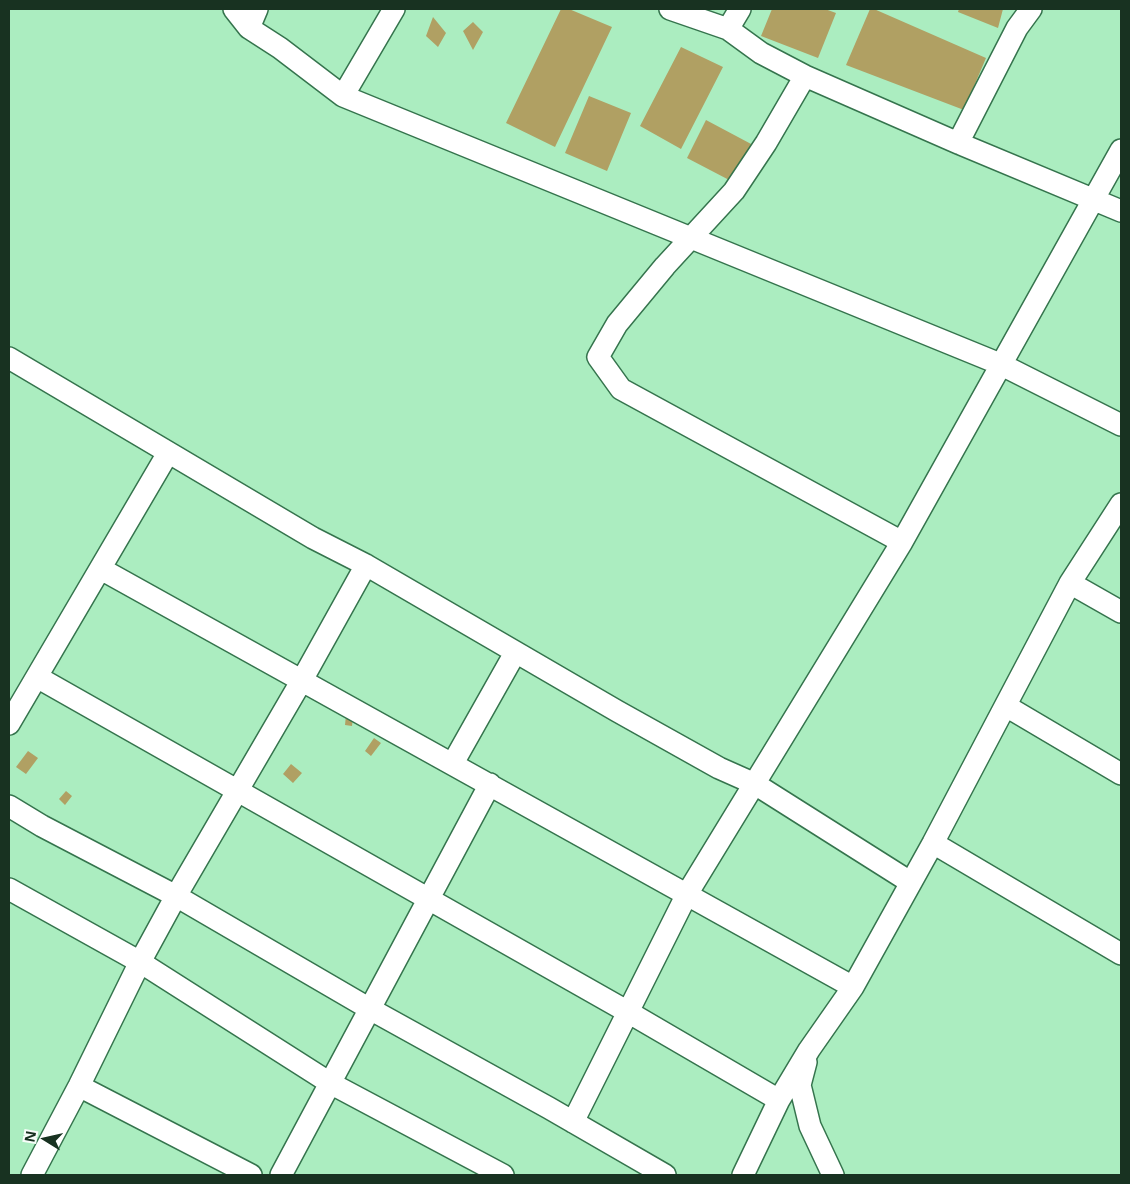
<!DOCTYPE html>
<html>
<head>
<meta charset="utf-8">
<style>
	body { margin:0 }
	#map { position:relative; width:1130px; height:1184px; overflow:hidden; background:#abedc0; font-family:"Open Sans",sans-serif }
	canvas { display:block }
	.frame { position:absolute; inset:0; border:10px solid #183221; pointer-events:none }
	.north { position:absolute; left:20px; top:1114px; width:50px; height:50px; -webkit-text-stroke:4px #f7fdf9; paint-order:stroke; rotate:280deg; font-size:14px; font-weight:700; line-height:20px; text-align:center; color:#183221 }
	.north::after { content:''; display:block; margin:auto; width:18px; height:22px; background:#183221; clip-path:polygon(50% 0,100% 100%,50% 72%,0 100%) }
</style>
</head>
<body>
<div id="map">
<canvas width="1130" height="1184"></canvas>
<div class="frame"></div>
<div class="north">N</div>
</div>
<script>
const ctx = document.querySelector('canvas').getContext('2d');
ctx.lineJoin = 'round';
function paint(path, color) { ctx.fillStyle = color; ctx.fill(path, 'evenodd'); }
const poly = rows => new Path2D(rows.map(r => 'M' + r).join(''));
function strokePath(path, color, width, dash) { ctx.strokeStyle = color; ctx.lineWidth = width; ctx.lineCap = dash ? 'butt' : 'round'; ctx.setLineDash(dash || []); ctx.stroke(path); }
const building = poly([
	[561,9,569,9,612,27,555,147,506,123],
	[772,9,825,9,836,13,818,58,761,36],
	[870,9,874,9,986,58,964,110,846,65],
	[959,9,1003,9,998,28,958,12],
	[433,17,446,33,438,47,426,36],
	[473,22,483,32,473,50,463,31],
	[681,47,723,67,681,149,640,126],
	[589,96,631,113,607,171,565,153],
	[706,120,753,145,733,182,687,158],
	[346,715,353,716,352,726,345,725],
	[374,738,381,743,371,756,365,751],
	[28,751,38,758,26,774,16,767],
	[291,764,302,773,293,783,283,774],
	[66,791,72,796,65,805,59,799]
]);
const minor = poly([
	[234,9,249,28],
	[257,9,249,28,280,48,343,96,1000,364,1121,425],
	[670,9,728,29,761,53,805,76,958,143,1121,211],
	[728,29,740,9],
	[805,76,766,143,734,191,665,266,617,324,598,357,621,389,902,542],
	[343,96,394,9],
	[958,143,1017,28,1031,9],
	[9,358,313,538,366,565,617,711,719,768,755,784,910,882],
	[101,569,853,987],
	[1070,583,1121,612],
	[37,677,628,1012,779,1100],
	[1006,706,1121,774],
	[9,724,168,453],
	[453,763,515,653],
	[9,806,42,826,176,896,370,1009,549,1108,665,1175],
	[933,843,1121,954],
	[9,889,140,962,330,1083,503,1175],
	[806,1062,800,1085,810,1126,833,1175],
	[79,1086,251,1175],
	[573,1122,687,894,902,542,1121,150],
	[32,1175,79,1086,140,962,176,896,302,680,366,565],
	[281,1175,490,784],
	[743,1175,779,1100,809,1050,853,987,933,843,1070,583,1121,504]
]);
paint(building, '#b0a063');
strokePath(minor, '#35744d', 24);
strokePath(minor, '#fff', 21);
</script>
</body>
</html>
